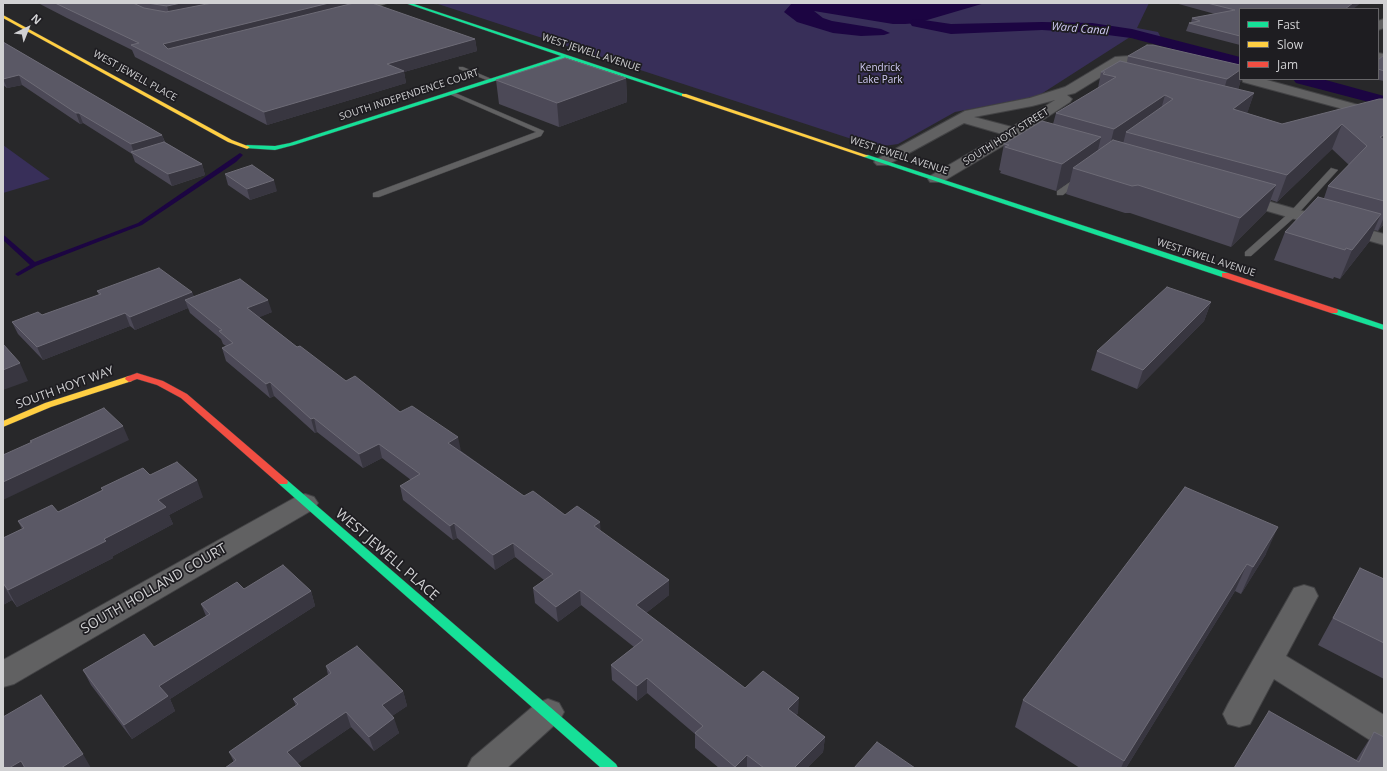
<!DOCTYPE html>
<html>
<head>
<meta charset="utf-8">
<style>
	body { margin:0 }
	#map { position:relative; width:1387px; height:771px; overflow:hidden; background:#28282a; font-family:"Open Sans",sans-serif }
	canvas { display:block }
	.frame { position:absolute; inset:0; border:4px solid #d1d1d3; pointer-events:none }
	.legend { position:absolute; left:1239px; top:8px; width:140px; height:72px; box-sizing:border-box; background:#1e1d21; border:1px solid #666568; margin:0; padding:5px 7px; list-style:none; font-size:12px; color:#d1d1d3 }
	.legend li { display:flex; align-items:center; gap:8px; height:20px }
	.legend b { width:20px; border:1px solid #666568 }
	.north { position:absolute; left:8px; top:8px; width:40px; height:40px; -webkit-text-stroke:3px #1e1d21; paint-order:stroke; rotate:43deg; font-size:11px; font-weight:700; line-height:16px; text-align:center; color:#d1d1d3 }
	.north::after { content:''; display:block; margin:auto; width:14px; height:18px; background:#d1d1d3; clip-path:polygon(50% 0,100% 100%,50% 72%,0 100%) }
</style>
</head>
<body>
<div id="map">
<canvas width="1387" height="771"></canvas>
<div class="frame"></div>
<ul class="legend">
<li><b style="height:5px;background:#16e098"></b>Fast</li>
<li><b style="height:5px;background:#ffcf43"></b>Slow</li>
<li><b style="height:5px;background:#f24e42"></b>Jam</li>
</ul>
<div class="north">N</div>
</div>
<script>
const ctx = document.querySelector('canvas').getContext('2d');
ctx.lineJoin = 'round';
function paint(path, color) { ctx.fillStyle = color; ctx.fill(path, 'evenodd'); }
const poly = rows => new Path2D(rows.map(r => 'M' + r).join(''));
function strokePath(path, color, width, dash) { ctx.strokeStyle = color; ctx.lineWidth = width; ctx.lineCap = dash ? 'butt' : 'round'; ctx.setLineDash(dash || []); ctx.stroke(path); }
function label(font, color, halo, rows, align = 'center') {
  ctx.font = font + ' "Open Sans",sans-serif'; ctx.lineWidth = 3.5; ctx.setLineDash([]); ctx.textBaseline = 'middle'; ctx.strokeStyle = halo; ctx.fillStyle = color; for (const [text, x, y, turn = 0] of rows) {
    ctx.save(); ctx.translate(x, y); ctx.rotate((+turn || 0) * Math.PI / 180); ctx.textAlign = isNaN(turn) ? turn : align; if (halo) ctx.strokeText(text, 0, 0); ctx.fillText(text, 0, 0); ctx.restore();
  }
}
const green = poly([
	[435,3,1149,3,1137,28,1158,32,1162,40,1152,43,1130,37,1038,96,955,112,898,144,884,146,867,144],
	[3,145,50,179,3,193]
]);
const water = poly([
	[792,3,985,3,917,23,905,24,893,24,814,11,823,18,832,21,881,29,890,33,884,35,861,36,833,33,797,22,784,12]
]);
const stream = poly([
	[240,153,243,155,236,162,142,225,36,266,20,275,18,276,15,274,30,265,3,240,3,235,5,236,35,262,138,223,240,153]
]);
const canal = poly([
	[917,19,951,24,1042,22,1092,23,1132,29,1240,57,1240,67,1131,38,1092,33,1042,30,951,34,912,26,910,23,912,20,917,19],
	[1293,79,1322,79,1384,96,1384,106,1296,83,1293,79]
]);
const lane = poly([
	[380,3,389,3,363,11,360,9,380,3],
	[459,67,463,67,494,80,489,81,459,69,459,67],
	[449,92,453,92,544,131,541,136,379,197,373,197,373,193,536,132,449,94,449,92],
	[1331,168,1338,170,1296,216,1251,256,1245,256,1245,252,1290,212,1331,168],
	[1077,177,1084,179,1063,195,1057,195,1057,191,1077,177]
]);
const street = poly([
	[1384,19,1384,28,1378,30,1378,21,1384,19],
	[1378,53,1384,54,1384,62,1378,61,1378,53],
	[1157,54,1163,58,1161,61,1122,64,1075,93,1067,95,1072,99,1070,102,1026,131,1054,139,1056,142,1054,145,1049,146,1016,138,942,182,930,182,928,179,930,176,1002,134,964,123,887,165,877,165,874,162,877,159,965,111,1030,98,1065,87,1115,57,1157,54],
	[1055,100,1012,127,974,117,1032,106,1055,100],
	[1242,79,1263,79,1384,112,1384,120,1243,82,1242,79],
	[1239,193,1384,234,1384,245,1233,201,1231,198,1233,195,1239,193],
	[305,494,314,497,318,503,314,509,14,684,3,687,3,660,296,497,305,494],
	[1304,585,1314,588,1318,596,1286,656,1384,715,1384,746,1373,742,1274,679,1250,724,1239,727,1228,724,1223,714,1228,704,1294,588,1304,585],
	[548,699,559,703,564,712,559,721,507,768,467,768,472,758,537,703,548,699]
]);
const fast = poly([
	[405,3,411,3,687,95,682,96,566,58,294,145,275,150,245,148,244,147,247,145,275,146,290,143,561,56,405,3],
	[864,155,868,155,1228,273,1229,275,1228,277,1222,277,864,157,864,155],
	[1331,309,1337,309,1384,325,1384,330,1331,313,1330,311,1331,309],
	[283,479,287,480,616,764,618,768,601,768,279,484,278,482,279,480,283,479]
]);
const slow = poly([
	[3,15,232,140,250,147,247,149,228,142,3,18,3,15],
	[682,94,686,94,869,156,864,157,682,96,682,94],
	[129,376,132,377,133,379,132,381,51,407,3,427,3,421,45,403,129,376]
]);
const jam = poly([
	[1222,273,1228,273,1337,309,1338,311,1337,313,1331,313,1222,277,1222,273],
	[137,373,163,381,187,394,287,480,288,482,287,484,279,484,181,398,157,385,137,379,129,382,125,379,126,377,137,373]
]);
const wall = poly([
	[38,3,350,3,350,4,475,39,477,51,404,72,406,83,267,125,135,57,132,50,67,18],
	[1175,3,1361,3,1240,9,1240,45,1186,31,1189,23,1191,23,1192,18,1215,14],
	[3,42,162,135,165,142,202,164,205,175,172,186,135,162,132,154,83,123,80,124,22,85,7,88,3,85],
	[1384,55,1384,81,1374,79,1378,79,1378,60],
	[1128,56,1241,79,1238,90,1254,93,1247,113,1282,124,1384,99,1384,224,1378,231,1374,230,1369,242,1340,279,1334,277,1333,279,1274,260,1285,232,1324,198,1328,186,1349,165,1332,149,1277,202,1271,200,1266,212,1231,247,1130,213,1125,213,1066,194,1070,181,1056,191,1000,173,1001,171,999,170,1004,144,1053,124,1056,113,1098,88,1101,72,1127,62],
	[626,78,627,102,559,127,499,104,496,80],
	[225,174,277,191,250,200,228,185],
	[97,291,192,292,194,297,272,312,259,317,297,347,346,381,400,412,461,451,524,496,565,515,600,522,600,531,669,580,669,595,646,613,745,688,798,713,796,715,825,737,823,752,807,768,719,768,695,748,695,734,647,693,637,701,612,680,611,665,634,647,581,605,558,622,535,603,533,588,544,580,515,557,495,570,457,538,453,540,403,500,400,486,411,480,382,458,363,468,317,432,315,433,274,396,270,398,226,361,222,348,226,346,223,344,221,339,190,313,188,308,135,330,130,326,43,360,18,334,12,322,42,315,99,295],
	[1211,302,1204,321,1137,389,1091,370,1097,351],
	[150,475,203,497,169,515,173,524,113,556,113,558,17,607,12,600,3,605,3,538,22,529,18,521,58,512,102,490,101,488],
	[1185,487,1266,554,1241,594,1235,591,1126,768,1080,768,1015,727,1023,700],
	[1360,568,1384,579,1384,679,1318,645],
	[244,589,311,591,315,606,170,699,175,711,132,739,91,685,83,670,154,647,206,616,201,604],
	[326,666,403,691,407,706,392,716,399,733,374,751,351,727,298,763,234,762,229,752,296,706,293,699,328,675],
	[1374,732,1384,768,1234,768,1356,760]
]);
const shadedWall = poly([
	[181,3,224,3,170,16,167,6],
	[329,3,350,3,351,9,167,56,163,44],
	[1353,3,1361,3,1353,9,1345,9],
	[475,39,477,51,404,72,406,83,267,125,264,112,387,64],
	[1240,70,1240,79,1241,79,1238,90,1220,103,1227,79],
	[19,75,22,85,7,88,3,79],
	[626,78,627,102,559,127,557,103],
	[1254,93,1246,117,1233,109],
	[1165,95,1158,120,1126,132,1123,144,1108,154,1114,129],
	[76,113,79,113,83,123,80,124],
	[1342,124,1332,149,1277,202,1287,175],
	[162,135,166,146,134,153,131,144],
	[1384,135,1384,157,1380,137],
	[1101,137,1095,163,1073,168,1070,181,1056,191,1062,164],
	[202,164,205,175,172,186,168,174],
	[274,180,277,191,250,200,247,189],
	[1276,185,1266,212,1231,247,1240,218],
	[1381,214,1369,242,1340,279,1352,250],
	[1384,217,1384,224,1378,231],
	[192,292,197,305,185,300,188,308,135,330,130,317],
	[268,300,272,312,251,321,247,308],
	[1211,302,1204,321,1137,389,1143,370],
	[125,313,130,326,43,360,37,347],
	[20,363,28,381,3,390,3,370],
	[270,382,274,396,270,398,266,384],
	[314,418,317,432,315,433,311,419],
	[123,426,129,440,3,500,3,482],
	[458,437,461,451,451,457,448,443],
	[379,444,382,458,363,468,359,454],
	[197,480,203,497,169,515,173,524,113,556,113,558,17,607,8,590,104,539,158,500],
	[600,522,601,536,594,526],
	[454,523,457,538,453,540,450,526],
	[1278,527,1266,554,1241,594,1253,567],
	[513,543,515,557,495,570,493,555],
	[1247,564,1235,591,1126,768,1121,768,1124,761],
	[669,580,669,595,637,620,636,605],
	[3,584,12,600,3,605],
	[580,590,581,605,558,622,556,607],
	[311,591,315,606,170,699,175,711,132,739,124,725,159,686],
	[647,678,647,693,637,701,637,686],
	[403,691,407,706,386,720,382,705],
	[799,698,798,713,786,724,788,709],
	[346,712,351,727,293,767,287,752],
	[394,718,399,733,374,751,369,737],
	[825,737,823,752,807,768,794,768],
	[83,754,91,768,61,768],
	[747,755,747,768,735,768,735,767],
	[21,761,25,768,9,768]
]);
const building = poly([
	[55,3,133,3,144,8,166,12,212,3,329,3,163,44,168,49,354,3,372,3,475,39,387,64,404,71,264,112,131,45,139,43,55,3],
	[147,3,181,3,167,6,147,3],
	[1207,3,1353,3,1345,9,1240,9,1240,36,1189,23,1200,21,1192,18,1235,10,1207,3],
	[3,42,162,135,131,144,79,113,76,113,19,75,3,79,3,42],
	[1147,45,1153,45,1240,65,1240,70,1227,79,1128,56,1147,45],
	[1384,55,1384,71,1378,69,1378,60,1384,55],
	[565,58,626,78,557,103,496,80,565,58],
	[1120,61,1254,93,1233,109,1282,124,1379,99,1384,99,1384,135,1380,137,1384,140,1384,201,1328,186,1367,146,1342,124,1287,175,1126,132,1173,99,1165,95,1114,129,1056,113,1116,77,1103,74,1105,72,1101,72,1120,61],
	[1042,121,1101,137,1062,164,1005,147,1009,145,1004,144,1042,121],
	[1113,140,1276,185,1240,218,1138,185,1132,186,1073,168,1113,140],
	[164,142,202,164,168,174,131,152,164,142],
	[252,165,274,180,247,189,225,174,252,165],
	[1318,197,1381,214,1352,250,1346,248,1345,250,1285,232,1318,197],
	[159,268,192,292,130,317,125,313,37,347,12,322,38,312,42,315,101,294,97,291,159,268],
	[240,279,268,300,247,308,297,347,300,346,346,381,355,376,400,412,412,406,458,437,448,443,524,496,533,491,565,515,577,506,600,522,594,526,669,580,636,605,745,688,763,671,799,698,788,709,825,737,794,768,764,768,747,755,735,767,695,733,703,726,647,678,637,686,611,665,643,640,580,590,556,607,533,588,553,574,513,543,493,555,454,523,450,526,400,486,420,474,379,444,359,454,314,418,311,419,270,382,266,384,222,348,233,343,219,331,222,330,185,300,240,279],
	[1167,287,1211,302,1143,370,1097,351,1167,287],
	[3,344,20,363,3,370,3,344],
	[104,408,123,426,3,482,3,455,32,442,30,441,104,408],
	[177,462,197,480,158,500,166,507,104,539,106,541,8,590,3,583,3,538,24,528,18,521,52,505,58,512,103,490,101,488,143,468,150,475,177,462],
	[1185,487,1278,527,1253,567,1247,564,1124,761,1023,700,1185,487],
	[283,565,311,591,159,686,168,696,124,725,83,670,144,634,154,647,210,614,201,604,237,582,244,589,283,565],
	[1360,568,1384,579,1384,643,1333,618,1360,568],
	[357,646,403,691,382,705,394,718,369,737,346,712,287,752,302,768,225,768,236,760,229,752,298,704,293,699,331,673,326,666,357,646],
	[41,695,83,754,61,768,25,768,21,761,9,768,3,768,3,717,41,695],
	[1269,711,1359,762,1374,732,1384,737,1384,768,1234,768,1269,711],
	[877,742,915,768,854,768,877,742]
]);
const farStreetnames = [
	["WEST JEWELL AVENUE",591,53,18],
	["WEST JEWELL PLACE",135,76,29],
	["SOUTH INDEPENDENCE COURT",409,95,-18],
	["SOUTH HOYT STREET",1006,137,-32],
	["WEST JEWELL AVENUE",899,156,18],
	["WEST JEWELL AVENUE",1206,258,18]
];
const farParknames = [
	["Kendrick",880,68],
	["Lake Park",880,80]
];
const farWaternames = [
	["Ward Canal",1080,29,5]
];
const streetNames = [
	["SOUTH HOYT WAY",65,388,-20]
];
const nearStreetnames = [
	["WEST JEWELL PLACE",387,555,41],
	["SOUTH HOLLAND COURT",154,589,-30]
];
paint(green, '#382f59');
paint(water, '#1c0542');
paint(stream, '#1c0542');
paint(canal, '#1c0542');
strokePath(lane, '#434345', 1);
strokePath(street, '#434345', 2);
strokePath(fast, '#434345', 1);
strokePath(slow, '#434345', 1);
strokePath(jam, '#434345', 1);
paint(lane, '#616162');
paint(street, '#616162');
paint(fast, '#16e098');
paint(slow, '#ffcf43');
paint(jam, '#f24e42');
paint(wall, '#4c4957');
paint(shadedWall, '#383640');
paint(building, '#5a5865');
strokePath(building, '#6d6b76', 1);
label('10px', '#d1d1d3', '#1e1d21', farStreetnames);
label('10px', '#d1cbf4', '#1e1d21', farParknames);
label('italic 11px', '#d1cbf4', '#1e1d21', farWaternames);
label('12px', '#d1d1d3', '#1e1d21', streetNames);
label('14px', '#d1d1d3', '#1e1d21', nearStreetnames);
</script>
</body>
</html>
